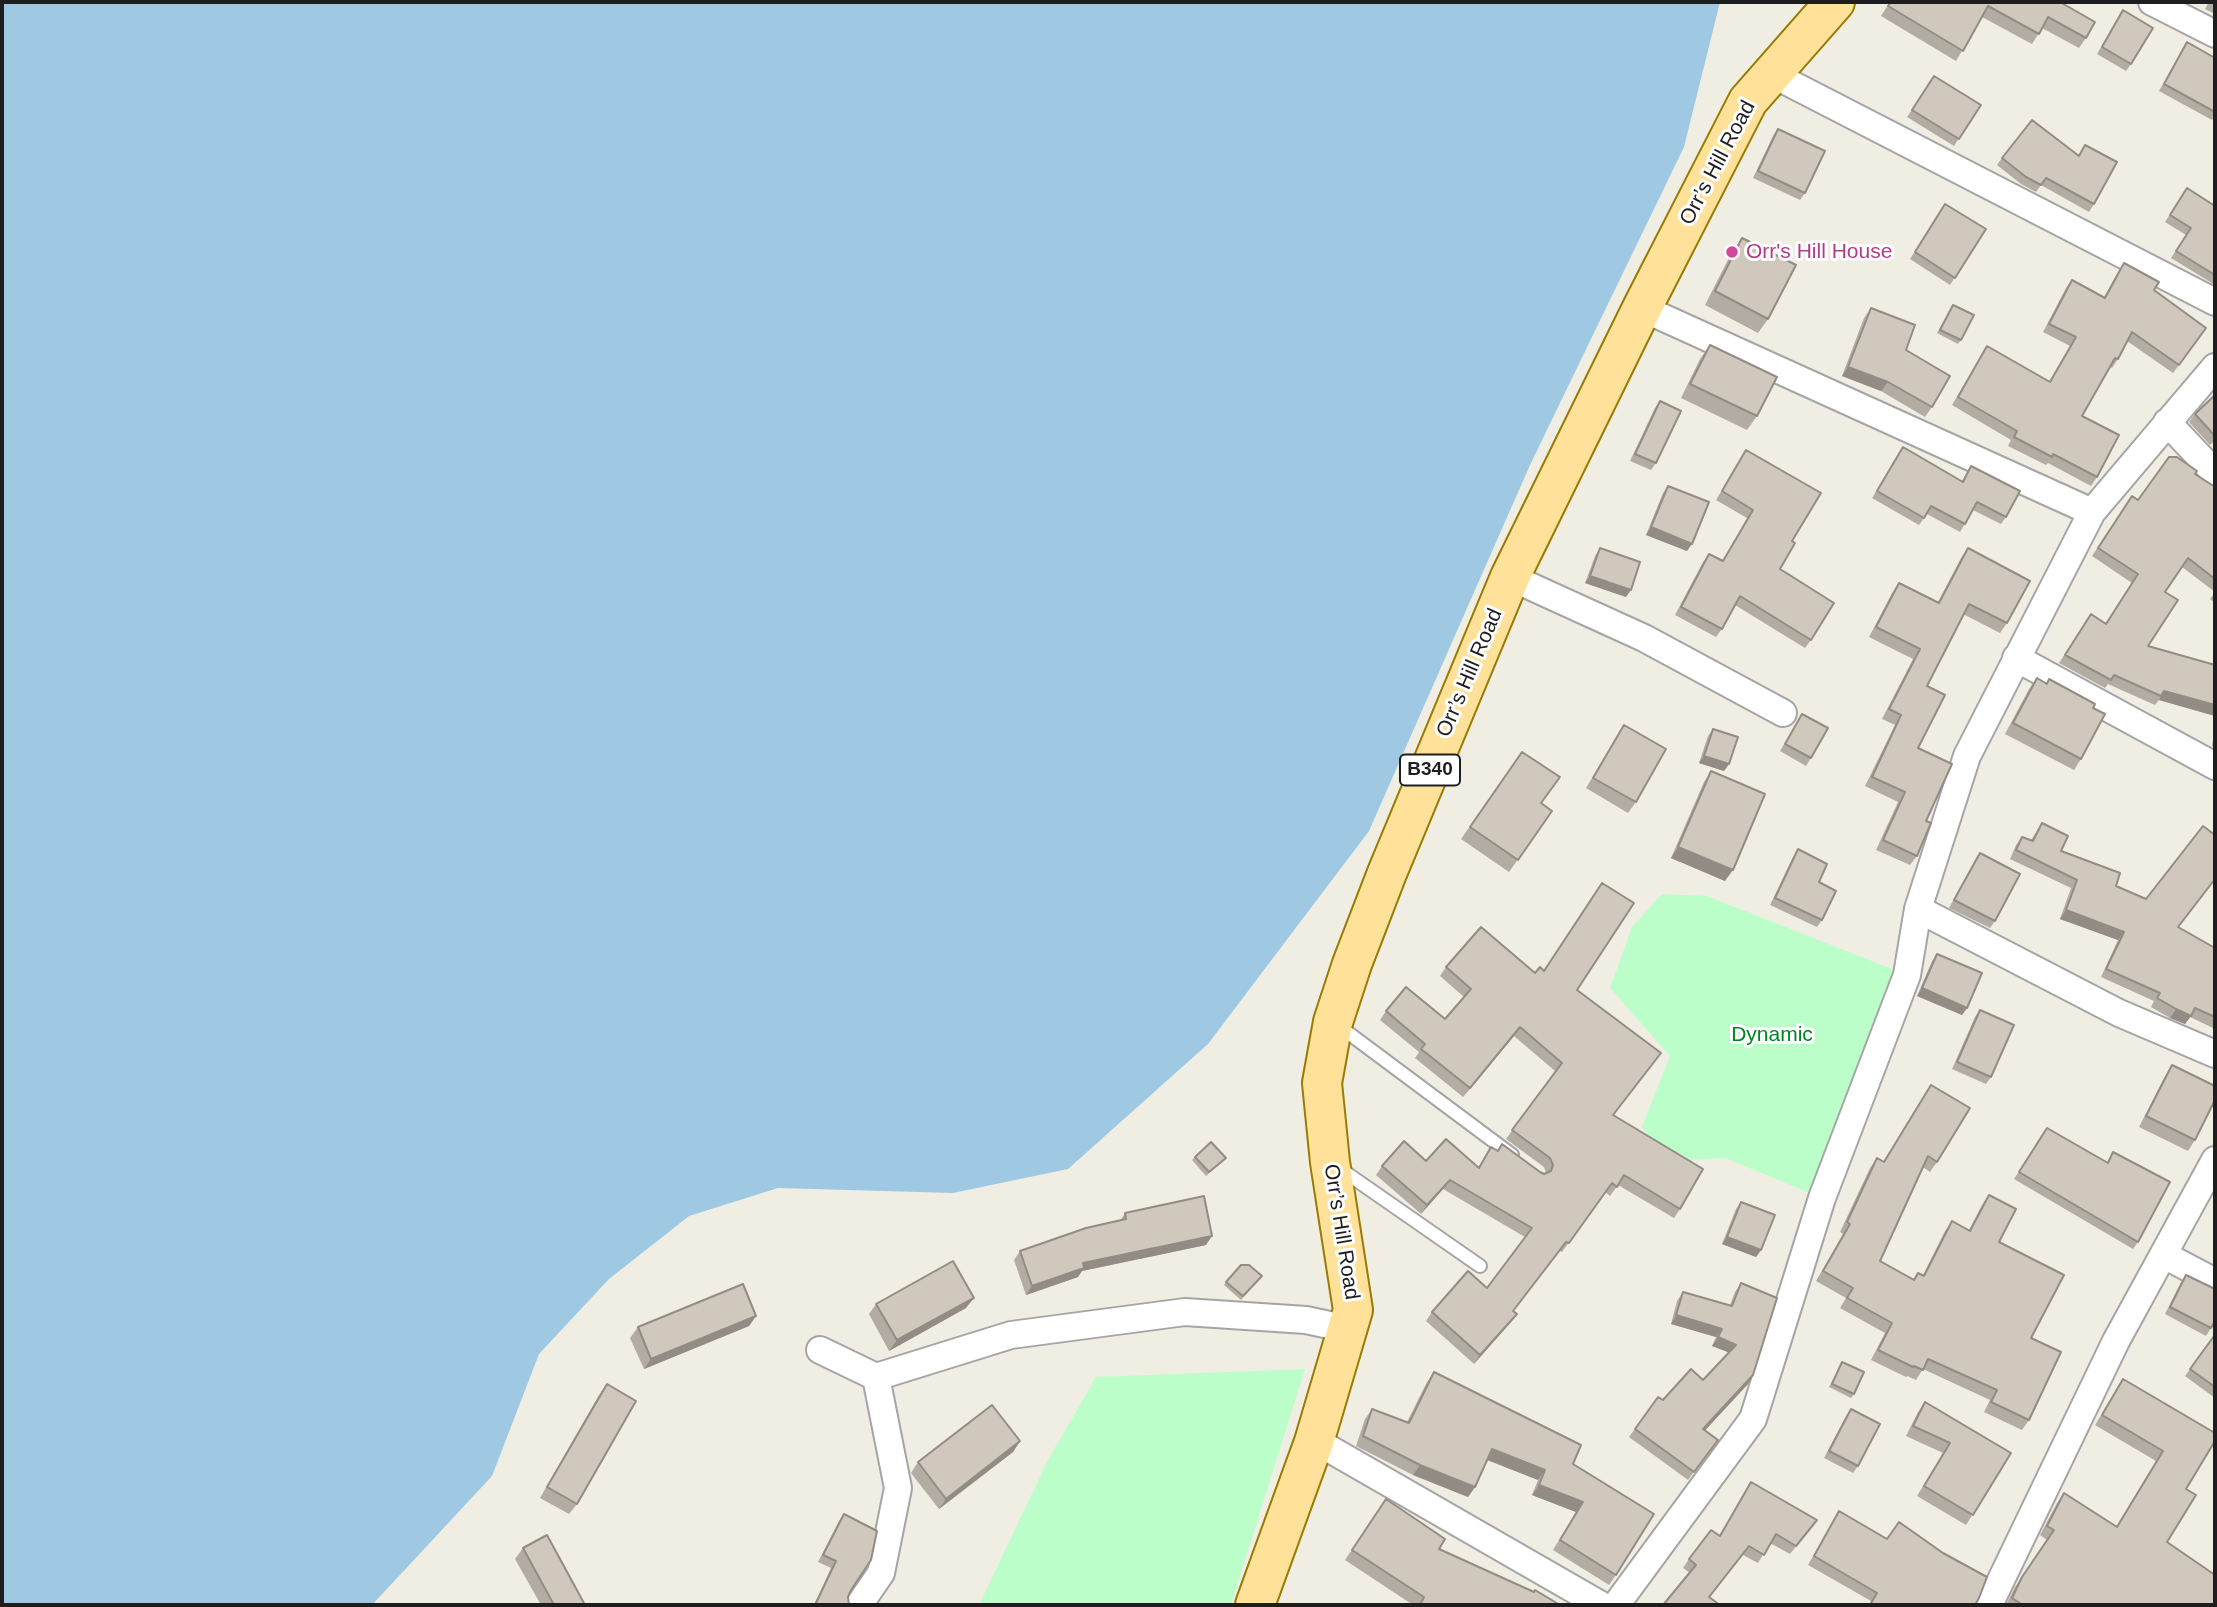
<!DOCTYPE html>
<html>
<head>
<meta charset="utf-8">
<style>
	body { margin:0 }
	#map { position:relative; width:2217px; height:1607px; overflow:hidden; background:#f0ede3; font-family:Arial,sans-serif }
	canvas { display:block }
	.frame { position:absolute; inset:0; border:4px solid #1e1e1e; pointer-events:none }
</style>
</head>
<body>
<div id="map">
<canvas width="2217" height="1607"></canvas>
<div class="frame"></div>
</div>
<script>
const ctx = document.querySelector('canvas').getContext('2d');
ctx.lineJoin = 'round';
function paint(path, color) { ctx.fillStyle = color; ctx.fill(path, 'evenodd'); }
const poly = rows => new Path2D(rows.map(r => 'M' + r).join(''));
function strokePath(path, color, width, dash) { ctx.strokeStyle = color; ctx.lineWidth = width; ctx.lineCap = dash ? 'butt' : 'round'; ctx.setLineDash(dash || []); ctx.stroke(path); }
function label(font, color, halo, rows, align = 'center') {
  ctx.font = font + ' Arial,sans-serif'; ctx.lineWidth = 6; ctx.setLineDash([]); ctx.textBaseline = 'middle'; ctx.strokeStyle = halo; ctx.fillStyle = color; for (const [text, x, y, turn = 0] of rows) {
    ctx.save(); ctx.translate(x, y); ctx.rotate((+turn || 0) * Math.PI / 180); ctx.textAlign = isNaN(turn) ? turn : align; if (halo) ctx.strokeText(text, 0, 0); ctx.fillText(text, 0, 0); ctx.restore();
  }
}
const park = poly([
	[1662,894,1707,896,1907,975,1822,1198,1725,1158,1689,1160,1657,1144,1642,1127,1670,1056,1610,988,1632,927],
	[1305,1369,1231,1605,979,1605,1049,1458,1096,1377]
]);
const water = poly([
	[2,2,1720,2,1684,147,1530,465,1369,831,1208,1044,1068,1169,953,1193,778,1188,689,1216,609,1279,539,1354,492,1476,372,1605,2,1605]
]);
const service = poly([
	[1339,1026,1512,1155],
	[1339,1168,1480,1266]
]);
const minor = poly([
	[2152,2,2215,34],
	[1772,74,2215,302],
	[1642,308,2092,512],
	[2167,422,2215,473],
	[1510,577,1644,638,1783,713],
	[2016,658,2215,766],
	[1918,909,2119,1013,2215,1054],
	[2164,1255,2215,1282],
	[820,1350,876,1377,1011,1335,1185,1312,1306,1320,1348,1329],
	[1314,1442,1328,1448,1601,1605],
	[859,1605,881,1573,898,1488,876,1377],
	[1616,1605,1753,1419,1822,1198,1907,975,1918,909,1967,756,2092,512,2215,367],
	[1989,1605,2116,1341,2215,1160]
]);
const primary = poly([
	[1255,1605,1314,1442,1353,1310,1330,1162,1322,1083,1333,1022,1352,964,1387,873,1510,577,1642,308,1748,101,1835,2]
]);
const wall = poly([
	[1890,2,2060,2,2086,38,2079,48,2042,28,2032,44,1982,17,1956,61,1881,16],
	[2209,2,2215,2,2215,14,2205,9],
	[2123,10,2131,64,2126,71,2097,54],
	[2187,42,2215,58,2215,115,2212,120,2159,91],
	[1934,76,1981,105,1954,146,1907,117],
	[1778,129,1805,193,1800,200,1753,178,1773,136],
	[2085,145,2094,204,2089,212,2041,185,2036,192,2021,184,1997,165,2002,158,2078,156],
	[2187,188,2215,206,2215,285,2171,258,2186,235,2165,222],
	[1945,204,1986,229,1950,285,1910,259],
	[1742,238,1768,319,1758,333,1705,305,1732,252],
	[2124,263,2154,290,2206,328,2173,373,2127,341,2118,359,2112,368,2110,367,2082,416,2097,477,2091,486,2048,463,2046,465,2008,446,2011,440,1952,405,1987,346,2049,382,2070,346,2043,332,2066,288,2072,280,2104,297,2118,272],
	[1953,305,1961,340,1958,344,1937,333],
	[1871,308,1906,350,1932,407,1925,417,1881,391,1842,376,1864,318],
	[1710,345,1757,416,1747,430,1681,398,1700,359],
	[2215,395,2215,441,2210,445,2189,422,2195,414],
	[1660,401,1656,463,1651,470,1630,461,1655,408],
	[1903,447,1962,481,1971,466,2006,517,2001,524,1973,510,1960,532,1927,514,1919,525,1872,498],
	[1746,450,1792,541,1780,569,1811,640,1805,648,1735,605,1722,629,1716,637,1675,615,1703,562,1709,554,1723,561,1747,518,1716,500],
	[2195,474,2215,487,2215,592,2182,567,2165,592,2148,646,2215,665,2215,716,2159,700,2155,705,2108,684,2105,688,2059,663,2085,623,2106,623,2132,583,2092,556,2132,496,2138,500],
	[1668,486,1687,551,1646,535,1663,493],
	[1600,548,1626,597,1585,583,1595,556],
	[1968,548,2007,623,2000,633,1963,614,1927,686,1918,748,1926,821,1917,856,1910,865,1876,850,1898,802,1865,786,1895,725,1882,719,1913,659,1869,637,1892,593,1899,583,1938,602,1961,558],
	[2215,592,2215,603,2210,599],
	[2037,678,2093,708,2081,759,2074,770,2005,734,2029,689],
	[1802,714,1811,758,1806,766,1780,751],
	[1624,725,1636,802,1628,813,1586,788],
	[2215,728,2215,748,2212,746],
	[1713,729,1729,764,1724,771,1699,763,1708,736],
	[1522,752,1541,803,1552,811,1509,872,1461,839],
	[1711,771,1725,881,1671,858,1704,782],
	[2042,823,2061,851,2116,886,2146,899,2215,835,2215,880,2178,927,2215,948,2215,1029,2190,1017,2185,1024,2170,1018,2151,1007,2154,1001,2101,977,2118,940,2060,919,2071,888,2010,859,2016,845,2022,837,2031,840],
	[1798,849,1819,882,1822,920,1817,927,1770,905,1793,857],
	[1980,853,1995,921,1990,928,1949,908,1975,860],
	[1937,954,1967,1008,1962,1015,1917,996,1932,961],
	[1446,967,1535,973,1544,970,1577,990,1614,1115,1680,1209,1674,1218,1618,1185,1610,1196,1605,1192,1562,1252,1560,1251,1513,1311,1517,1314,1510,1323,1474,1364,1426,1321,1432,1312,1487,1288,1525,1237,1443,1189,1421,1214,1376,1175,1382,1166,1426,1161,1478,1168,1491,1147,1540,1172,1544,1174,1546,1173,1544,1167,1506,1139,1555,1071,1514,1036,1463,1097,1415,1058,1419,1052,1380,1020,1386,1011,1445,1019,1464,997,1440,976],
	[1980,1010,1991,1077,1986,1084,1952,1069,1975,1017],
	[2172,1065,2195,1140,2188,1151,2139,1127,2165,1076],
	[1931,1085,1937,1162,1930,1172,1923,1167,1880,1261,1914,1279,1918,1273,1923,1275,1945,1231,1952,1221,1969,1230,1982,1205,1989,1195,1999,1242,2031,1338,2029,1420,2022,1430,1984,1412,1990,1400,1923,1369,1916,1380,1907,1376,1906,1377,1871,1360,1885,1333,1840,1308,1846,1298,1816,1281,1843,1234,1840,1232,1870,1168,1877,1158,1884,1162],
	[2047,1128,2107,1163,2113,1152,2138,1242,2133,1249,2014,1179],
	[1195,1157,1226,1158,1223,1161,1206,1176,1192,1160],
	[1741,1202,1761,1250,1756,1257,1722,1244,1736,1209],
	[1125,1213,1206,1245,1082,1271,1078,1277,1026,1295,1014,1260,1020,1251,1120,1221],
	[2186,1275,2211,1328,2206,1336,2165,1314,2181,1282],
	[1259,1279,1241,1300,1224,1285,1226,1282],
	[1741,1283,1753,1375,1748,1384,1705,1430,1718,1440,1688,1480,1629,1437,1658,1397,1663,1400,1703,1380,1729,1352,1712,1346,1716,1337,1671,1324,1677,1301,1683,1292,1730,1305,1735,1292],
	[876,1304,966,1308,889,1351,869,1314],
	[756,1316,749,1326,644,1369,630,1338,638,1327],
	[2214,1336,2215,1337,2215,1398,2185,1376],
	[1842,1362,1854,1394,1851,1398,1829,1387],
	[1434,1372,1573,1464,1616,1575,1609,1585,1553,1550,1576,1512,1532,1495,1538,1480,1487,1460,1475,1487,1468,1497,1413,1475,1356,1446,1365,1419,1372,1409,1407,1422,1427,1382],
	[2123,1379,2186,1489,2167,1542,2215,1605,2006,1605,2015,1587,2047,1540,2040,1535,2057,1503,2064,1493,2116,1527,2156,1461,2095,1425],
	[607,1384,577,1504,569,1514,540,1498,599,1395],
	[1925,1402,2011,1453,1966,1525,1917,1496,1943,1453,1906,1436,1918,1412],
	[1851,1409,1858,1466,1853,1473,1824,1458,1846,1416],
	[1020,1441,1013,1452,939,1509,911,1473,918,1462],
	[1751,1482,1817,1520,1790,1554,1770,1543,1758,1563,1743,1555,1710,1597,1663,1605,1690,1573,1683,1568,1689,1559,1719,1536],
	[1386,1499,1439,1549,1560,1605,1413,1605,1345,1560],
	[1839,1511,1975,1605,1869,1605,1871,1601,1808,1565],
	[844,1514,851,1590,848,1597,849,1605,814,1605,831,1568,818,1562,839,1521],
	[523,1548,585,1605,541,1605,515,1559]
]);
const shadedWall = poly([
	[1848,367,1888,382,1881,391,1842,376],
	[1651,527,1692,544,1687,551,1646,535],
	[1590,576,1631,590,1626,597,1585,583],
	[2164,691,2215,705,2215,716,2159,700],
	[1704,756,1729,764,1724,771,1699,763],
	[1678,847,1733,870,1725,881,1671,858],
	[2066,910,2124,932,2118,940,2060,919],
	[1922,988,1967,1008,1962,1015,1917,996],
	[2176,1009,2191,1016,2185,1024,2170,1018],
	[1520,1027,1514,1036,1463,1097,1470,1088],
	[1450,1180,1443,1189,1421,1214,1427,1205],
	[1212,1236,1206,1245,1082,1271,1078,1277,1026,1295,1032,1286,1083,1263],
	[1727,1237,1761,1250,1756,1257,1722,1244],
	[974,1298,966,1308,889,1351,897,1340],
	[1517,1314,1510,1323,1474,1364,1480,1355],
	[1676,1315,1722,1329,1716,1337,1671,1324],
	[756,1316,749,1326,644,1369,651,1359],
	[1718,1337,1736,1345,1730,1353,1712,1346],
	[1753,1375,1748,1384,1698,1438,1703,1429],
	[1020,1441,1013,1452,939,1509,946,1499],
	[1492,1449,1545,1470,1538,1480,1485,1459],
	[1420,1465,1475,1487,1468,1497,1413,1475],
	[1539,1485,1583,1502,1576,1512,1532,1495]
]);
const building = poly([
	[1891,2,2060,2,2095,22,2086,38,2048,17,2039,34,1988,6,1963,51,1888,6,1891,2],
	[2123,10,2153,28,2131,64,2102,47,2123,10],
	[2187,42,2215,58,2215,112,2164,84,2187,42],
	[1934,76,1981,105,1959,139,1912,110,1934,76],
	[2032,120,2079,156,2085,145,2117,162,2094,204,2046,178,2041,185,2026,177,2002,158,2032,120],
	[1778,129,1825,151,1805,193,1758,171,1778,129],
	[2187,188,2215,206,2215,275,2176,251,2191,228,2170,215,2187,188],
	[1945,204,1986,229,1955,278,1915,252,1945,204],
	[1742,238,1796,265,1768,319,1715,291,1742,238],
	[2124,263,2159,282,2154,290,2206,328,2179,365,2132,332,2118,359,2115,358,2082,416,2119,435,2097,477,2053,454,2052,457,2014,437,2017,431,1958,397,1987,346,2050,382,2076,337,2049,324,2072,280,2105,298,2124,263],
	[1953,305,1974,315,1961,340,1940,330,1953,305],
	[1871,308,1915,325,1906,350,1950,376,1932,407,1888,382,1848,367,1871,308],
	[1710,345,1777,377,1757,416,1690,384,1710,345],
	[2215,395,2215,436,2195,414,2215,395],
	[1660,401,1681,411,1656,463,1635,454,1660,401],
	[1903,447,1963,482,1971,466,2020,491,2006,517,1977,502,1965,524,1931,506,1924,518,1877,491,1903,447],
	[1746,450,1821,493,1792,541,1795,543,1780,569,1834,603,1811,640,1740,596,1722,629,1681,607,1709,554,1723,561,1753,510,1722,491,1746,450],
	[2169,457,2177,457,2197,471,2195,474,2215,487,2215,579,2188,558,2165,592,2178,600,2148,646,2215,665,2215,705,2164,691,2161,696,2114,675,2111,680,2065,655,2091,614,2106,624,2138,574,2098,548,2132,496,2138,500,2169,457],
	[1668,486,1709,502,1692,544,1651,527,1668,486],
	[1600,548,1640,562,1631,590,1590,576,1600,548],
	[1968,548,2030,581,2007,623,1969,604,1927,686,1945,695,1918,748,1952,764,1926,821,1931,823,1917,856,1883,840,1905,792,1872,777,1901,715,1889,709,1920,649,1876,627,1899,583,1939,603,1968,548],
	[2037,678,2047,684,2049,679,2095,704,2093,708,2105,714,2081,759,2013,723,2037,678],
	[1802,714,1828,728,1811,758,1785,744,1802,714],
	[1624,725,1666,749,1636,802,1593,778,1624,725],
	[1713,729,1738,737,1729,764,1704,756,1713,729],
	[1522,752,1560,777,1541,803,1552,811,1518,860,1470,827,1522,752],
	[1711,771,1765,794,1733,870,1678,847,1711,771],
	[2042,823,2068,836,2061,851,2120,873,2116,886,2146,899,2203,826,2215,835,2215,879,2178,927,2215,948,2215,1017,2195,1008,2191,1016,2176,1009,2157,998,2160,993,2106,969,2124,932,2066,910,2077,880,2016,850,2022,837,2033,841,2042,823],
	[1798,849,1827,864,1819,882,1836,891,1822,920,1775,898,1798,849],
	[1980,853,2020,874,1995,921,1954,900,1980,853],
	[1602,883,1634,903,1577,990,1661,1053,1613,1115,1703,1169,1680,1209,1624,1175,1617,1187,1612,1183,1569,1243,1566,1242,1513,1311,1517,1314,1480,1355,1432,1312,1468,1271,1487,1288,1532,1228,1450,1180,1427,1205,1382,1166,1404,1141,1426,1161,1446,1139,1479,1168,1491,1147,1498,1151,1502,1144,1540,1172,1544,1174,1551,1171,1553,1165,1550,1158,1512,1130,1562,1063,1520,1027,1470,1088,1421,1049,1425,1044,1386,1011,1406,987,1445,1019,1471,989,1446,967,1481,927,1535,973,1540,967,1544,971,1602,883],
	[1937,954,1982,973,1967,1008,1922,988,1937,954],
	[1980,1010,2014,1025,1991,1077,1957,1062,1980,1010],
	[2172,1065,2215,1086,2215,1100,2195,1140,2146,1116,2172,1065],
	[1931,1085,1970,1108,1937,1162,1928,1156,1880,1261,1914,1280,1918,1273,1924,1276,1952,1221,1970,1231,1989,1195,2016,1209,1999,1242,2064,1275,2031,1338,2061,1352,2029,1420,1991,1402,1997,1390,1928,1359,1923,1370,1914,1366,1913,1367,1878,1350,1892,1323,1847,1298,1853,1288,1823,1271,1850,1224,1847,1222,1877,1158,1884,1162,1931,1085],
	[2047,1128,2108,1163,2113,1152,2170,1182,2138,1242,2019,1172,2047,1128],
	[1211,1142,1226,1158,1209,1172,1195,1157,1211,1142],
	[1204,1196,1212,1236,1083,1263,1084,1268,1032,1286,1020,1251,1086,1228,1126,1219,1125,1213,1204,1196],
	[1741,1202,1775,1215,1761,1250,1727,1237,1741,1202],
	[953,1261,974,1298,897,1340,876,1304,953,1261],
	[1241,1265,1249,1265,1262,1276,1243,1296,1226,1282,1241,1265],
	[2186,1275,2215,1289,2215,1321,2211,1328,2170,1307,2186,1275],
	[1741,1283,1777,1298,1753,1375,1703,1429,1718,1440,1694,1472,1635,1429,1658,1397,1663,1400,1691,1369,1703,1380,1736,1345,1718,1337,1722,1329,1676,1315,1683,1292,1732,1306,1741,1283],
	[743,1284,756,1316,651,1359,638,1327,743,1284],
	[2214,1336,2215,1337,2215,1387,2190,1369,2214,1336],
	[1842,1362,1864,1372,1854,1394,1832,1384,1842,1362],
	[1434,1372,1581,1445,1573,1464,1654,1514,1616,1575,1560,1540,1583,1502,1539,1485,1545,1470,1492,1449,1475,1487,1420,1465,1363,1436,1372,1409,1409,1423,1434,1372],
	[2123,1379,2215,1433,2215,1441,2186,1489,2196,1495,2167,1542,2215,1575,2215,1605,2023,1605,2012,1598,2022,1577,2054,1530,2047,1526,2064,1493,2117,1527,2163,1451,2102,1415,2123,1379],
	[607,1384,636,1401,577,1504,547,1487,607,1384],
	[1925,1402,2011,1453,1973,1515,1924,1486,1950,1443,1913,1426,1925,1402],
	[992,1405,1020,1441,946,1499,918,1462,992,1405],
	[1851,1409,1880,1424,1858,1466,1829,1451,1851,1409],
	[1751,1482,1817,1520,1796,1546,1776,1534,1764,1555,1749,1546,1709,1597,1720,1605,1663,1605,1696,1565,1689,1559,1711,1530,1720,1536,1751,1482],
	[1386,1499,1445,1539,1439,1549,1534,1592,1535,1590,1560,1605,1420,1605,1424,1597,1352,1550,1386,1499],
	[1839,1511,1887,1539,1899,1522,1943,1553,1987,1577,1979,1598,1975,1605,1870,1605,1877,1593,1814,1556,1839,1511],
	[844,1514,877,1531,871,1560,851,1590,848,1597,849,1605,815,1605,836,1561,823,1555,844,1514],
	[547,1535,585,1605,554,1605,523,1548,547,1535]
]);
const markers = [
	[1732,252,7,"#d1479c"]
];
const shields = [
	[1430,770,60]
];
const shieldNames = [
	["B340",1430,770]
];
const streetNames = [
	["Orr’s Hill Road",1718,163,-62],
	["Orr’s Hill Road",1470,673,-67],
	["Orr’s Hill Road",1341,1232,81]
];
const hotelNames = [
	["Orr's Hill House",1746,252]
];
const parkNames = [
	["Dynamic",1772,1035]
];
paint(park, '#bcfeca');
paint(water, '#9fc9e2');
strokePath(service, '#a5a5a5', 16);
strokePath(minor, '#a5a5a5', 30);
strokePath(primary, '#987b00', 42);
strokePath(service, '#fff', 12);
strokePath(minor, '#fff', 26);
strokePath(primary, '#ffe199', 38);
paint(wall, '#b3aca2');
paint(shadedWall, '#928c84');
paint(building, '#d0c8bc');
strokePath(building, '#928c84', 2);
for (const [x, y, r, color] of markers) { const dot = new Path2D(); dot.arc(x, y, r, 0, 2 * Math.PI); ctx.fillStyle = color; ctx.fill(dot); strokePath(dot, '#fff', 2.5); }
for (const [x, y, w] of shields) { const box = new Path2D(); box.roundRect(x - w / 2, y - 15.5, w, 31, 5); ctx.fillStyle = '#fff'; ctx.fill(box); strokePath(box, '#1e1e1e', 2); }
label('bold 19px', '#1e1e1e', null, shieldNames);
label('21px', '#1e1e1e', '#fff', streetNames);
label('21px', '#b23c85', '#fff', hotelNames, 'left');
label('21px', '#01861f', '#fff', parkNames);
</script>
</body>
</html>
